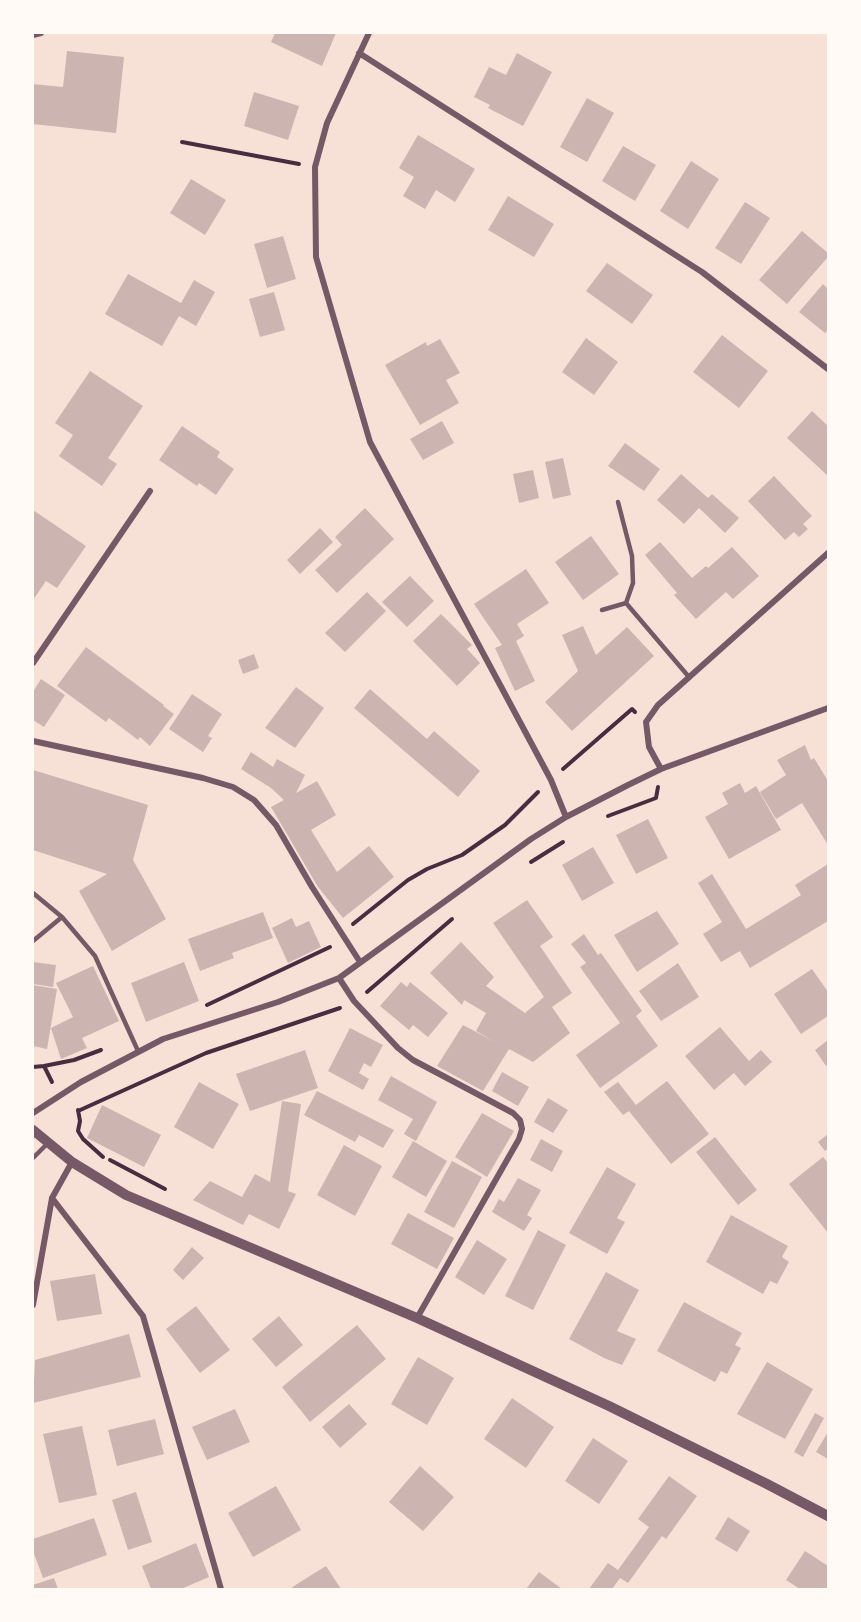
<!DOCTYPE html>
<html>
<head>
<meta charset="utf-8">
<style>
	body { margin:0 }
	#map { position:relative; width:861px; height:1622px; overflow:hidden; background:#f7e1d7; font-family:"Source Serif 4",serif }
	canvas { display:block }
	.frame { position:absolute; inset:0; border:34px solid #fffaf5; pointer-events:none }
</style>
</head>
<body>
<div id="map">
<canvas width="861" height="1622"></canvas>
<div class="frame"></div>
</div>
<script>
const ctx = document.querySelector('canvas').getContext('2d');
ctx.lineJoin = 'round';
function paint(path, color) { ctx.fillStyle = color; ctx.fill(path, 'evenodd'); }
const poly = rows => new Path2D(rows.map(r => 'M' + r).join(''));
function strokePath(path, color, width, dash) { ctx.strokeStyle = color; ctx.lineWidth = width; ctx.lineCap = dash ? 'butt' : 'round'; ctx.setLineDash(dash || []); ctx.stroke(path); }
const building = poly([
	[275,33,336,33,322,66,271,42],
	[67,51,124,57,116,133,33,124,33,84,63,87],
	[517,53,552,72,523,126,488,108,490,105,474,97,489,67,506,75],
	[254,92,299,106,288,140,244,126],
	[587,98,614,113,587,162,560,147],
	[418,135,475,169,455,202,436,190,425,209,403,196,414,177,399,168],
	[623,146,656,165,635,201,602,181],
	[691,161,719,179,688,229,660,211],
	[191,179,226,200,205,235,170,213],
	[508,196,554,224,534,257,488,230],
	[745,202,770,218,741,264,715,248],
	[802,231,828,253,828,257,787,304,759,280],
	[283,236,296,279,267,288,254,244],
	[607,263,653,295,632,324,586,291],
	[128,274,181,303,194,280,215,292,196,326,179,316,162,346,105,314],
	[823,284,828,289,828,330,825,333,799,312],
	[274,292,285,330,260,337,249,299],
	[722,335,768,371,739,408,693,372],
	[586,338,618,362,594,395,562,372],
	[440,339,460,373,446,380,459,403,420,425,385,365,426,342,427,346],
	[90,371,143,406,108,458,117,464,102,486,59,456,73,435,55,423],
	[812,411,828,426,828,476,787,438],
	[442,421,454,443,423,460,410,439],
	[182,426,220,452,217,457,234,469,216,495,199,483,197,486,159,460],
	[625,443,660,469,644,491,608,466],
	[563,458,571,495,553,499,545,462],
	[533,470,539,498,519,503,513,474],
	[681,474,708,498,712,494,739,518,725,533,699,508,684,524,657,500],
	[774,476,812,516,803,524,808,529,799,537,794,532,785,540,748,501],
	[365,508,394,539,337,593,315,570,342,545,335,537],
	[33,510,86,546,57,588,46,581,33,600],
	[320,528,333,542,300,574,287,560],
	[591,536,619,574,583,600,555,562],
	[660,542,692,578,706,566,708,568,732,547,759,576,733,599,726,592,696,619,674,595,677,593,645,555],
	[526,569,549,603,517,624,524,636,516,641,535,681,515,691,495,648,502,645,474,604],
	[410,576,434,601,407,627,382,602],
	[367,592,386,611,345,652,325,633],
	[441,614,472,645,467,649,480,663,457,686,413,641],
	[583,626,596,655,627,627,654,656,572,731,545,702,578,671,562,635],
	[86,647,164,705,163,706,174,714,150,746,140,737,138,740,109,718,106,722,57,686],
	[254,654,259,668,243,674,238,660],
	[41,679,65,695,44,727,33,720,33,692],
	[296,687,324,708,295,748,265,728],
	[370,689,427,739,434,731,480,771,458,797,354,708],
	[192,694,222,714,208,736,212,738,203,752,169,729],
	[805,745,811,760,814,758,828,781,828,845,802,803,776,819,760,792,786,775,777,760],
	[251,752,273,767,277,759,305,775,296,793,317,781,336,815,311,830,337,872,369,846,394,877,343,918,318,887,271,807,284,800,271,788,241,769],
	[33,770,148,805,133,860,166,919,112,951,79,891,107,874,33,850],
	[740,783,745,793,756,786,781,830,729,859,705,817,728,804,722,793],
	[648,819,668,858,636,874,616,835],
	[593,847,614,883,582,901,562,865],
	[828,864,828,921,750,968,740,951,721,962,703,934,722,922,698,883,712,874,746,929,801,895,795,885],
	[527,900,553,937,540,946,572,993,552,1007,570,1033,533,1062,509,1049,483,1091,437,1066,463,1025,497,1043,476,1031,486,1013,464,1000,462,1005,430,973,461,942,494,977,486,986,525,1013,544,997,493,923],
	[657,911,679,944,637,972,614,935],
	[263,912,273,938,232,953,234,958,200,971,188,939],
	[292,918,296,927,309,921,321,947,288,963,272,928],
	[584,934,598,955,601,953,642,1011,636,1016,658,1046,600,1088,576,1055,620,1023,580,967,586,963,571,944],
	[33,962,56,965,53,987,33,984],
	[184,962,199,1001,146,1022,131,983],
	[678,963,699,997,661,1021,639,991],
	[93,966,119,1021,82,1038,87,1048,61,1059,51,1028,73,1017,56,983],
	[812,969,828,992,828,1016,801,1034,774,994],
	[401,982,407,987,410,982,448,1013,428,1037,413,1025,409,1030,380,1006],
	[33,985,57,989,47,1049,33,1046],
	[720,1027,749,1061,761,1050,772,1062,745,1086,734,1073,714,1090,685,1056],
	[350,1028,383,1045,371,1067,364,1063,359,1073,369,1079,363,1090,328,1071],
	[828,1040,828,1065,826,1066,815,1050],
	[305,1050,318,1088,250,1111,236,1074],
	[502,1072,529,1087,518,1106,492,1091],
	[391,1076,437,1102,416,1141,404,1134,413,1119,378,1100],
	[667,1081,709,1134,671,1164,629,1111,623,1115,604,1092,618,1082,636,1105],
	[199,1082,239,1104,213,1149,174,1127],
	[317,1091,394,1130,383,1148,359,1135,355,1142,304,1115],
	[548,1098,568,1110,553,1133,534,1122],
	[282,1101,301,1104,288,1191,296,1194,279,1229,249,1214,243,1225,193,1200,210,1181,242,1197,255,1174,270,1182],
	[102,1105,161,1135,144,1167,87,1138],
	[482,1113,514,1131,487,1177,455,1157],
	[828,1134,828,1149,825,1151,818,1142],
	[715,1137,757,1190,738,1205,696,1152],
	[541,1139,563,1151,552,1172,530,1160],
	[413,1141,447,1161,426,1197,392,1177],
	[344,1145,382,1166,355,1216,317,1195],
	[823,1157,828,1163,828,1233,789,1184],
	[452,1161,482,1177,454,1228,424,1212],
	[607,1167,636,1184,617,1218,625,1222,607,1254,569,1233],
	[518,1178,541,1190,527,1215,532,1218,524,1231,492,1212,499,1199,504,1202],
	[408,1213,454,1238,437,1269,391,1244],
	[731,1215,788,1246,782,1257,789,1262,777,1284,770,1281,763,1294,706,1262],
	[538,1230,566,1245,533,1310,505,1296],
	[477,1240,507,1259,484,1295,455,1277],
	[192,1247,204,1258,183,1280,173,1270],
	[606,1272,639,1290,617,1331,636,1339,622,1365,604,1358,569,1339],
	[95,1274,102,1314,57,1321,50,1281],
	[684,1302,742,1333,735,1345,741,1348,727,1374,721,1371,715,1382,657,1351],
	[196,1306,230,1350,200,1373,166,1329],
	[279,1316,303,1345,276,1367,252,1339],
	[357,1325,386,1359,310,1422,282,1387],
	[129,1334,141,1377,33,1403,35,1360],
	[418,1357,454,1378,427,1425,391,1404],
	[767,1362,813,1389,785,1439,737,1414],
	[512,1398,554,1427,526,1468,484,1439],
	[349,1404,367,1424,340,1448,322,1427],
	[235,1409,250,1442,207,1460,192,1427],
	[815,1413,824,1418,803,1457,794,1452],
	[155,1419,164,1454,117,1466,108,1430],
	[82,1426,97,1495,59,1503,43,1434],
	[828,1432,828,1459,816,1452],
	[593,1438,628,1461,599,1504,565,1481],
	[420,1466,454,1497,423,1531,389,1502],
	[669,1476,697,1496,666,1539,662,1536,628,1583,620,1578,612,1589,589,1589,608,1563,618,1570,649,1527,638,1519],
	[276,1486,301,1530,253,1557,228,1513],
	[136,1492,152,1542,128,1550,112,1500],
	[728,1517,750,1531,737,1552,715,1539],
	[94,1518,107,1555,43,1578,33,1551,33,1539],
	[196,1543,209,1577,181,1589,151,1589,142,1566],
	[805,1551,828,1566,828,1589,800,1589,786,1580],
	[326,1566,341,1589,290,1589,297,1584],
	[539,1572,562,1589,526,1589],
	[54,1578,58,1589,33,1589,33,1585]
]);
const path = poly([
	[182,142,299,164],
	[563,769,632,709,635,712],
	[608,816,656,798,658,787],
	[531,862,563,842],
	[353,924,408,880,427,869,462,855,505,825,538,792],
	[367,992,452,919],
	[207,1005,330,947],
	[44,1066,74,1060,101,1050],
	[33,1067,44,1066,52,1082],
	[78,1110,80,1121,78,1131,83,1139,103,1157],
	[78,1111,206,1053,340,1008],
	[110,1160,165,1189]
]);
const service = poly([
	[626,603,689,677],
	[602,610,626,603,633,583,632,556,618,502],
	[33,893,62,917,95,956,138,1051],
	[33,941,62,917],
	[33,1158,48,1143]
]);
const minor = poly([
	[369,33,327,123,315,167,316,257,370,442,551,780,566,817],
	[33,35,41,33],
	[359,53,702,272,828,369],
	[33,663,150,491],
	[33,741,203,778,233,787,254,800,276,825,312,887,360,962],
	[661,769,649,747,646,722,658,705,828,553],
	[339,978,354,1001,398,1048,413,1060,513,1113,520,1120,522,1129,519,1139,417,1318],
	[33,1113,81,1082,163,1039,278,1002,339,978,531,839,566,817,628,785,661,769,828,708],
	[52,1198,143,1316,221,1589],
	[33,1305,52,1198,72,1162]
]);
const tertiary = poly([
	[33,1130,72,1162,126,1195,417,1318,609,1406,767,1484,828,1516]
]);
paint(building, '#ccb4b1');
strokePath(path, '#4a2c40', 4);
strokePath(service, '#755966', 4.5);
strokePath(minor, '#755966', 6);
strokePath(tertiary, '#755966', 10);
</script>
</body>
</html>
